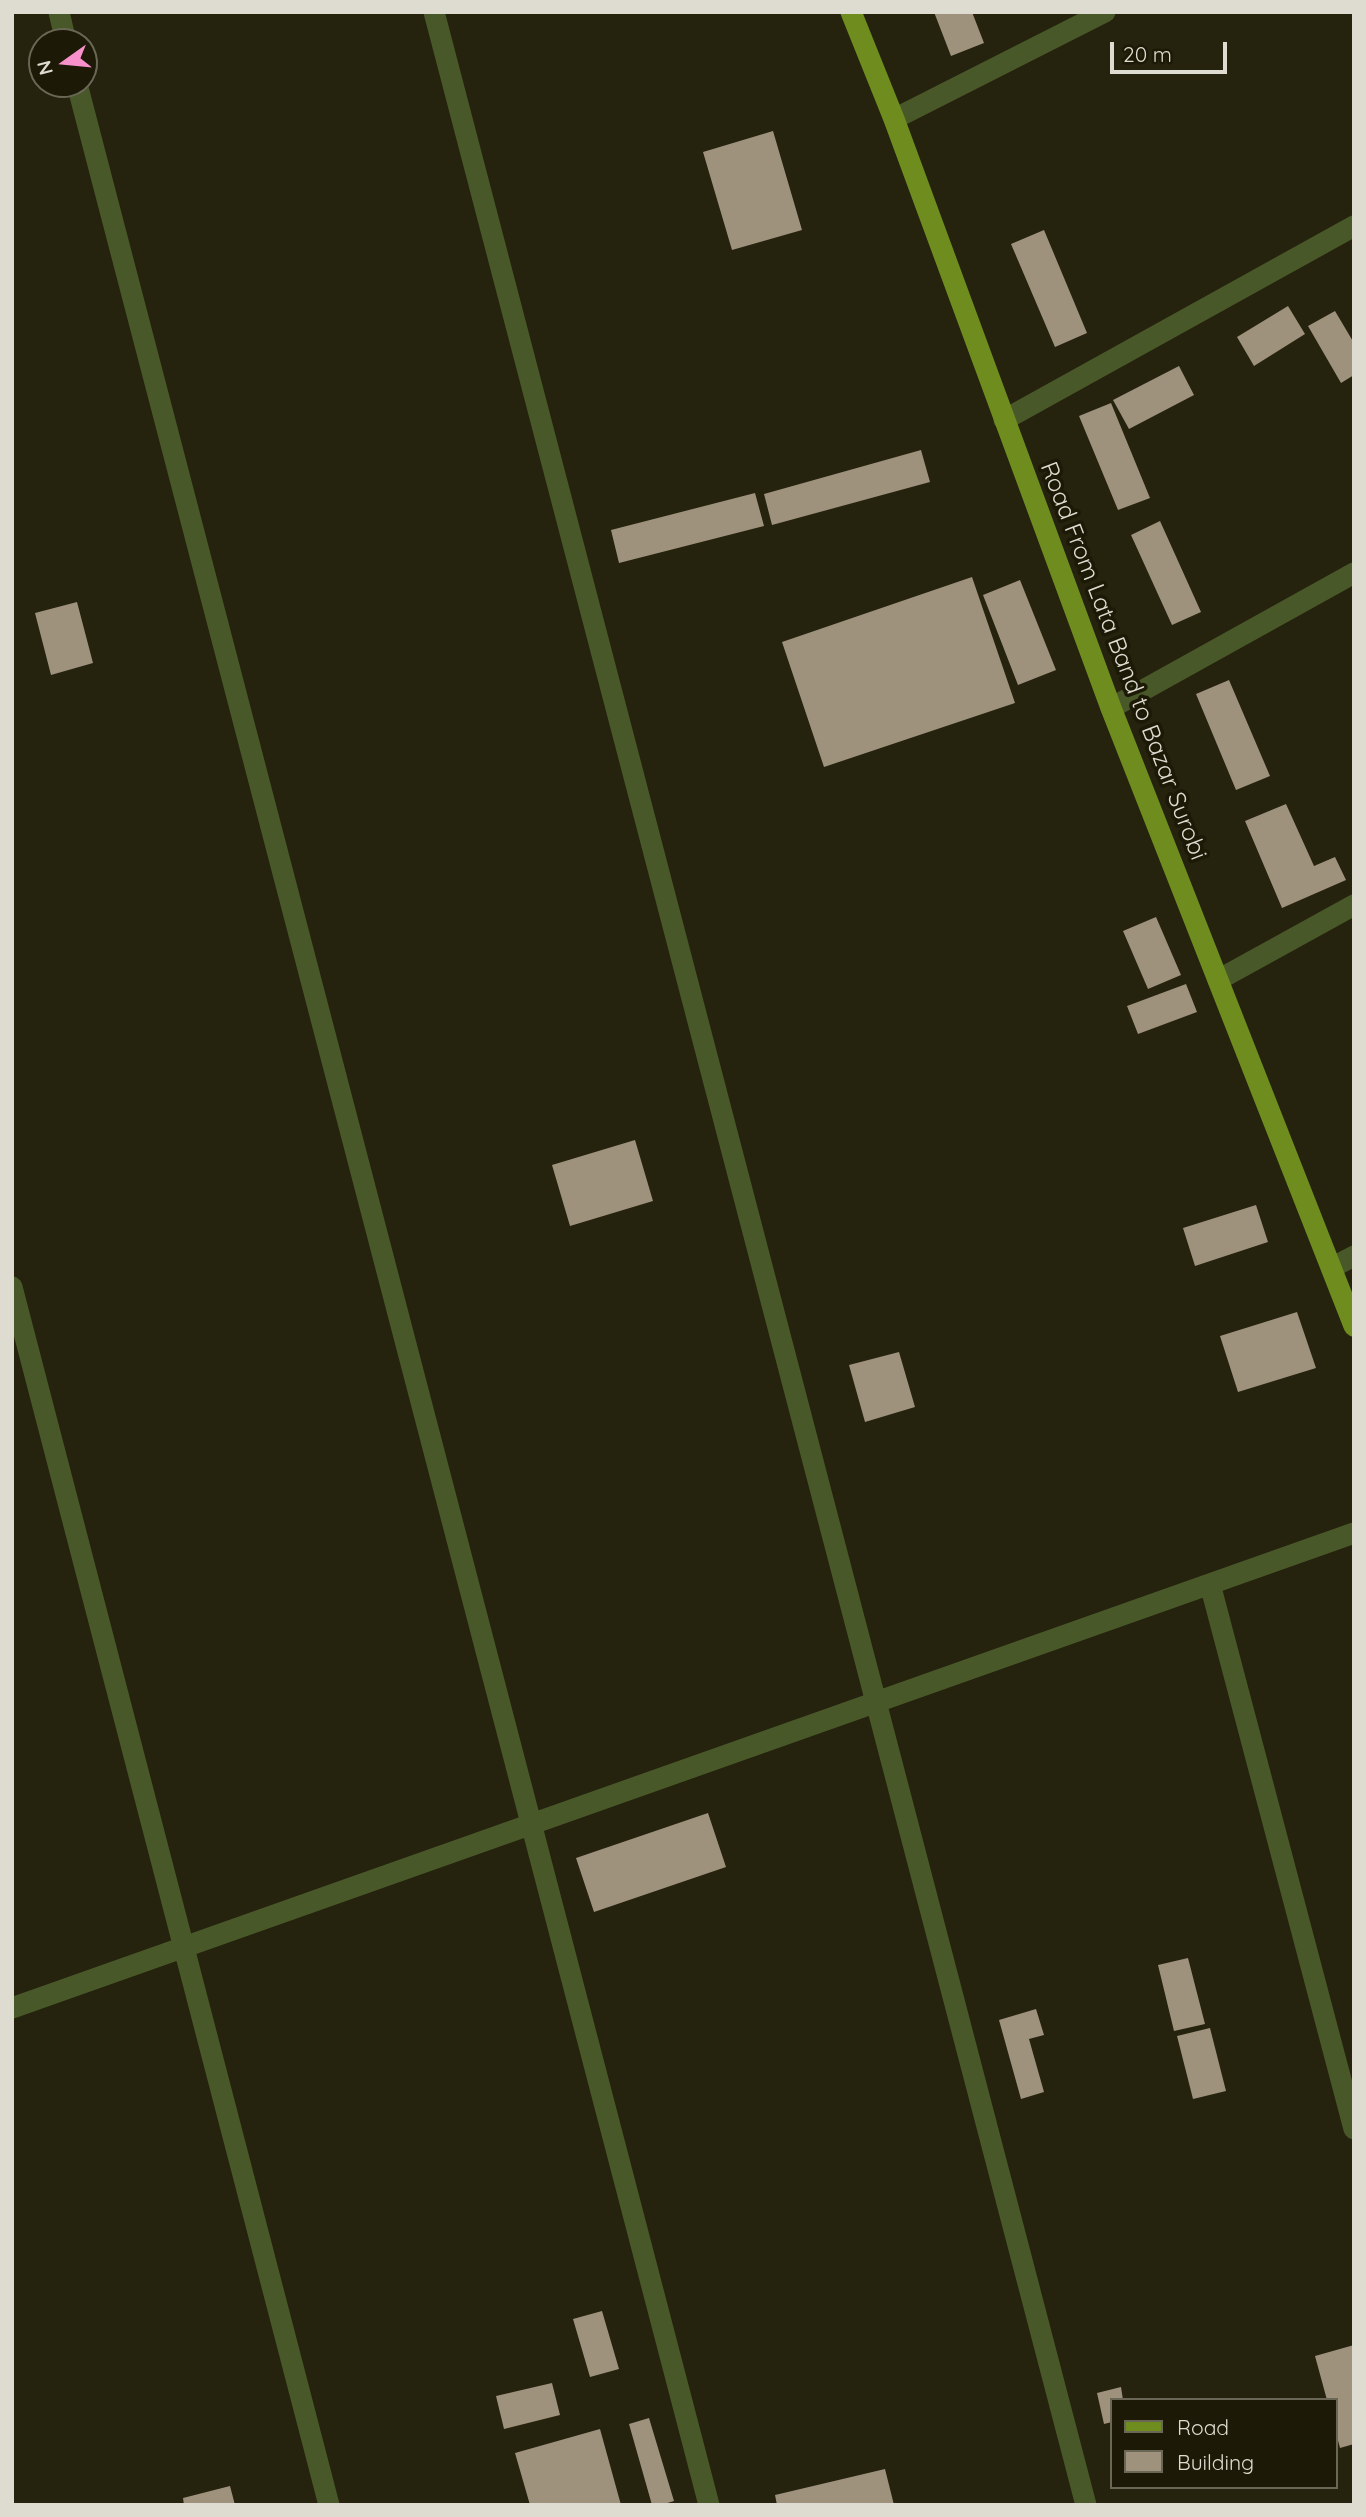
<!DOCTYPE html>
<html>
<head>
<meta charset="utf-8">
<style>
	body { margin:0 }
	#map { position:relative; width:1366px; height:2517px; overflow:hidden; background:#25220e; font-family:Quicksand,sans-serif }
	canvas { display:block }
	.frame { position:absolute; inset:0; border:14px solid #dedcd0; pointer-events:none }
	.legend { position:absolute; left:1110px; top:2398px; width:228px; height:91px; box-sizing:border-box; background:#1c1906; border:2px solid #6a6757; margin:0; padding:9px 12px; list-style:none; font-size:21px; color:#dedcd0 }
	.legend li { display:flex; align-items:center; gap:14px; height:35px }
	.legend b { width:35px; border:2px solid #6a6757 }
	.north { position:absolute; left:28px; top:28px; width:70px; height:70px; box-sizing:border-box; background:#1c1906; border:2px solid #6a6757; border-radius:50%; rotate:255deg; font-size:19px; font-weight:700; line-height:28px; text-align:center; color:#dedcd0 }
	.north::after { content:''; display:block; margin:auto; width:24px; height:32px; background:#f890cb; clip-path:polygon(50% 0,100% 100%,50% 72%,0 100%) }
	.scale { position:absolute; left:1110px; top:42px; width:117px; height:32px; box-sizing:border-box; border:4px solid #dedcd0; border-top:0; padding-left:9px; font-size:21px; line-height:24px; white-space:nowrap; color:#dedcd0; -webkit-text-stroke:5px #1c1906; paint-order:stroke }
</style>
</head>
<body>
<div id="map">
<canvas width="1366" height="2517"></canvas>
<div class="frame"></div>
<ul class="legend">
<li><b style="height:9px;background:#6f8d1e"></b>Road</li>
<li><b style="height:19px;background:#9f927d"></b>Building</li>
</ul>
<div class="north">N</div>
<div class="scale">20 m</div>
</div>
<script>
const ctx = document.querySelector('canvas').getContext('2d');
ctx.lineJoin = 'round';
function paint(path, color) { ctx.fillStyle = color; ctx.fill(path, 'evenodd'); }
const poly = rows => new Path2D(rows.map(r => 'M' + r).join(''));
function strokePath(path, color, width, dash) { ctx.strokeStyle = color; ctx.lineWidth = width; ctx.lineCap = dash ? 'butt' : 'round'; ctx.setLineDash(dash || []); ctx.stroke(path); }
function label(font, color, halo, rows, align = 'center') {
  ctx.font = font + ' Quicksand,sans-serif'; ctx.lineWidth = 7; ctx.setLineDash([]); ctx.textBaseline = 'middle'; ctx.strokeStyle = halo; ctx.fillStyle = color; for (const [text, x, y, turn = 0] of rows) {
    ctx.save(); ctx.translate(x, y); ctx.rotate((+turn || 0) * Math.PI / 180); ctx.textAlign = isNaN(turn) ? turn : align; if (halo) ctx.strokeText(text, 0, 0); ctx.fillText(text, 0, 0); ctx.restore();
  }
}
const building = poly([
	[934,12,972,12,984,43,951,56],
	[773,131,802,230,732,250,703,152],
	[1044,230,1087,333,1055,347,1011,244],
	[1288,306,1305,334,1254,366,1237,337],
	[1335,311,1354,343,1354,375,1341,383,1308,326],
	[1179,366,1194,395,1129,429,1113,400],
	[1111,403,1150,498,1118,510,1079,416],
	[921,450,930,482,772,525,764,494],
	[755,493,764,526,619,563,611,530],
	[1160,521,1201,612,1172,625,1131,535],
	[972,577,1015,703,824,767,782,642],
	[1020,580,1056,670,1018,685,983,595],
	[77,602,93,663,51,675,35,613],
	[1229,680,1270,776,1236,790,1196,694],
	[1286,804,1314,866,1335,857,1346,880,1282,908,1245,821],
	[1156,917,1181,975,1148,989,1123,931],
	[1186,984,1197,1012,1138,1034,1127,1006],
	[635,1140,653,1201,570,1226,552,1165],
	[1256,1205,1268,1242,1195,1266,1183,1228],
	[1297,1312,1316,1368,1238,1392,1220,1336],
	[899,1352,915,1407,865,1422,849,1365],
	[708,1813,726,1867,594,1912,576,1858],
	[1188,1958,1205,2024,1174,2031,1158,1965],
	[1036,2009,1044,2035,1029,2039,1044,2092,1021,2099,999,2020],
	[1210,2028,1226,2091,1193,2099,1177,2036],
	[602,2311,619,2369,590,2377,573,2319],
	[1354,2345,1354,2444,1340,2448,1336,2433,1336,2400,1327,2400,1315,2356],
	[552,2383,560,2415,504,2429,496,2396],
	[1121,2387,1123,2400,1112,2400,1112,2422,1104,2424,1097,2393],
	[649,2418,674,2501,661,2505,652,2505,629,2424],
	[600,2429,621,2505,530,2505,515,2453],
	[885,2469,894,2505,777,2505,775,2495],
	[230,2486,235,2505,184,2505,183,2498]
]);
const minor = poly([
	[59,12,66,42],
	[434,12,1086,2505],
	[77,84,709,2505],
	[894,119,1105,12],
	[1004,420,1354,226],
	[1111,708,1354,573],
	[1218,980,1354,905],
	[1333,1267,1354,1256],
	[12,1287,329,2505],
	[1210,1584,1354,2129],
	[12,2008,1354,1533]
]);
const major = poly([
	[851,12,894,119,1111,708,1354,1326]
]);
const streetNames = [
	["Road From Lata Band to Bazar Surobi",1123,661,69]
];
paint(building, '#9f927d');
strokePath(minor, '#495829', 21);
strokePath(major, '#6f8d1e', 21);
label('24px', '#dedcd0', '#1c1906', streetNames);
</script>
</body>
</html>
